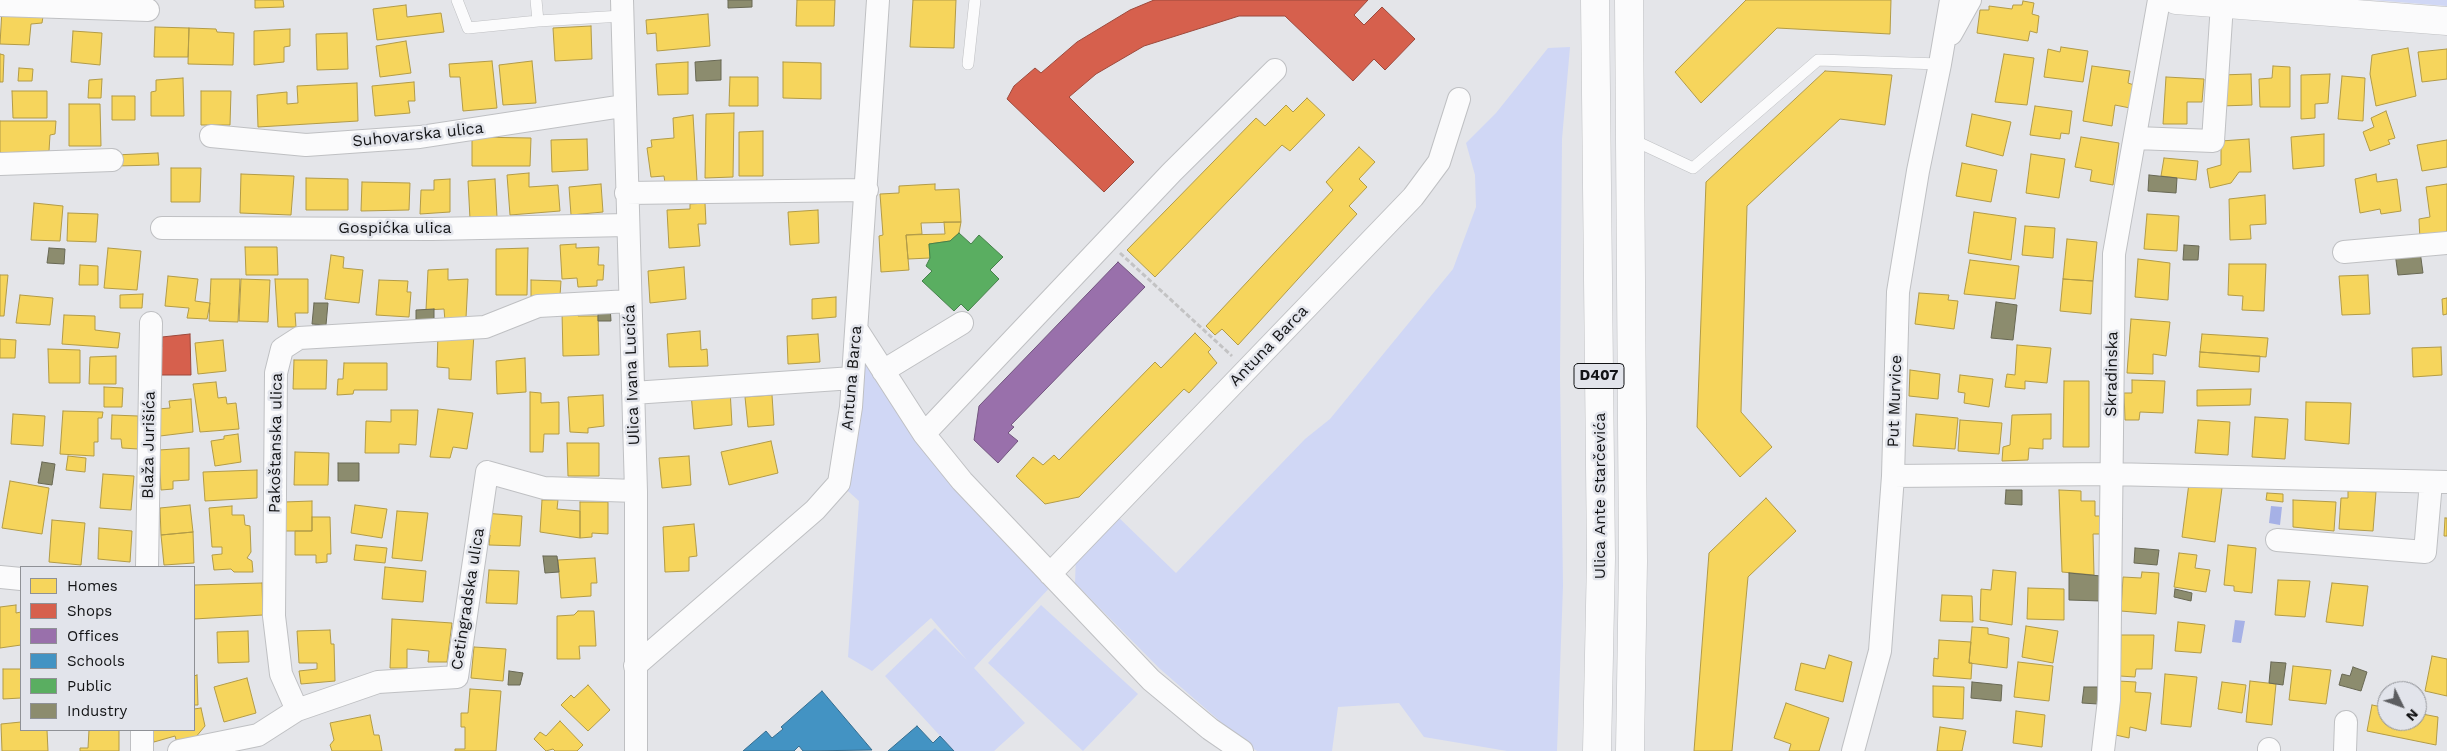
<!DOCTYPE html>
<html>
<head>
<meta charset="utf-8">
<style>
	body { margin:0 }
	#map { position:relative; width:2447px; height:751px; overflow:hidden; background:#e4e5e9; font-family:"Work Sans",sans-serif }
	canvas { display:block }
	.legend { position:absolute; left:20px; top:566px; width:175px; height:165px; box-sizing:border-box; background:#e2e4eb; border:1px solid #8f9196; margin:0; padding:6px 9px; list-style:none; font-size:15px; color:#131416 }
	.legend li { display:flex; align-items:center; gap:10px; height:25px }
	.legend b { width:25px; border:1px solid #8f9196 }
	.north { position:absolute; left:2377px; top:681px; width:50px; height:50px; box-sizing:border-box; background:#e2e4eb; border:1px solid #8f9196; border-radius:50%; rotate:132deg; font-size:14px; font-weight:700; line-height:20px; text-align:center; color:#131416 }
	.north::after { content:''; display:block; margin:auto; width:18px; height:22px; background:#5c5d60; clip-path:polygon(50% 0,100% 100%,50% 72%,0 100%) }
</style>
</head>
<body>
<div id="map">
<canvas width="2447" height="751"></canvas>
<ul class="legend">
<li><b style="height:14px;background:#f6d55c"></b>Homes</li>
<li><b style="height:14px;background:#d6604d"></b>Shops</li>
<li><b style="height:14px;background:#9970ab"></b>Offices</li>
<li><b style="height:14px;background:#4393c3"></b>Schools</li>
<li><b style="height:14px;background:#5aae61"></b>Public</li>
<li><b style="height:14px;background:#8c8c6e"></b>Industry</li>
</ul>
<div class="north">N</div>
</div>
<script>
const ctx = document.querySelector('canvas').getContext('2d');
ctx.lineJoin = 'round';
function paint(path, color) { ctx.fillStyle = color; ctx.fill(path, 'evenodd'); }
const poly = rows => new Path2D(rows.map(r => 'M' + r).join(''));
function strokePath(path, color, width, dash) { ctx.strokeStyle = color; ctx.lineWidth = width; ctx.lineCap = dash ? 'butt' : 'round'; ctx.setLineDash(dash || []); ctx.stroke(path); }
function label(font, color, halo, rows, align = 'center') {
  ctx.font = font + ' "Work Sans",sans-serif'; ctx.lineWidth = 5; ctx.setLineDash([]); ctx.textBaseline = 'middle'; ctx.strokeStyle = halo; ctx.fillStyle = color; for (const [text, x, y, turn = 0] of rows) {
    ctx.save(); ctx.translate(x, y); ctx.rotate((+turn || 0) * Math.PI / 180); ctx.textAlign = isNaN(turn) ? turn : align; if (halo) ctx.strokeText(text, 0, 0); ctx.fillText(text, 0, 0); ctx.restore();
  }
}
const green = poly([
	[2374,0,2447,0,2447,6],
	[1570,47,1562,139,1560,375,1563,586,1557,751,1507,751,1424,737,1399,703,1338,707,1332,751,1257,751,1246,744,1159,668,1075,583,1076,555,1115,514,1176,573,1305,439,1330,419,1453,269,1476,207,1475,175,1466,143,1496,113,1548,48],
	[857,330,924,434,1056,581,974,668,1025,723,994,751,954,751,885,676,935,628,967,660,931,618,872,671,848,657,859,501,839,483],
	[1041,605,1138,694,1083,751,988,663]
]);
const water = poly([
	[2271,506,2282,507,2280,525,2269,523],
	[2235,620,2245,621,2241,643,2232,642]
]);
const homes = poly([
	[255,0,283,0,284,7,255,8,255,0],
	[797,0,835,0,834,26,796,26,797,0],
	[913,0,956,0,954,48,910,47,913,0],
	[1746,0,1891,0,1890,34,1777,28,1701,103,1675,72,1746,0],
	[2023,1,2034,3,2032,14,2039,16,2037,33,2030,31,2028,41,1977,33,1980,10,1989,10,1989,6,2012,9,2013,5,2022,5,2023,1],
	[406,5,407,17,441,13,444,32,377,40,373,9,406,5],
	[2,10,44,10,42,23,31,24,29,45,0,44,2,10],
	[708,14,710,46,657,51,656,33,647,34,646,20,708,14],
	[591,26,592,59,555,61,553,28,591,26],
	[155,27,189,28,188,57,154,57,155,27],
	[189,28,216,29,217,32,234,33,233,65,188,64,189,28],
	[290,29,290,46,284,47,284,62,254,65,254,31,290,29],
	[73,31,102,33,100,65,71,62,73,31],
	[347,33,348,69,317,70,316,34,347,33],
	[406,41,411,73,380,77,376,46,406,41],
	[2061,47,2088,51,2083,82,2044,77,2048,49,2060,52,2061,47],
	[2408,48,2416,96,2376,106,2370,74,2372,55,2408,48],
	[2447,49,2447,79,2422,82,2418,52,2447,49],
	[0,54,4,55,3,82,0,82,0,54],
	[2004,54,2034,58,2027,105,1995,102,2004,54],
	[492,61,497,108,463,111,460,77,450,77,449,64,492,61],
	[532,61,536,103,503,105,499,65,532,61],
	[688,62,688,94,658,95,656,64,688,62],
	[783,62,821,63,821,99,783,98,783,62],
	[2092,66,2130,71,2128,83,2134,85,2130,108,2115,105,2112,126,2083,121,2092,66],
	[2273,66,2290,67,2290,107,2260,107,2259,79,2272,78,2273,66],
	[19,68,33,69,32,81,18,81,19,68],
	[1825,71,1892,75,1885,125,1840,119,1747,206,1741,412,1772,447,1740,477,1697,427,1706,182,1825,71],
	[2251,74,2252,105,2220,106,2220,75,2251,74],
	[2330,74,2328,103,2315,104,2315,118,2301,119,2301,75,2330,74],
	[2342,76,2365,78,2363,121,2338,119,2342,76],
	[730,77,758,77,758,106,729,106,730,77],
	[2166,77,2204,79,2202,102,2187,102,2187,124,2163,124,2166,77],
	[183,78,184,116,151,116,151,92,156,91,156,80,183,78],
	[102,79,101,98,88,98,89,80,102,79],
	[414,82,415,101,408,101,410,113,375,116,372,86,414,82],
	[357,83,358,121,258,127,257,95,287,92,287,104,298,103,297,86,357,83],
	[12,91,47,91,47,118,13,118,12,91],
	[201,91,231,91,230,125,201,125,201,91],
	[112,96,135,96,135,120,112,120,112,96],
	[1307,98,1325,115,1290,151,1282,145,1155,277,1127,250,1256,118,1265,126,1286,105,1293,112,1307,98],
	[69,104,100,104,101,146,69,146,69,104],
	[2035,106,2072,111,2069,134,2061,133,2060,139,2030,135,2035,106],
	[2386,111,2395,138,2388,140,2390,144,2370,151,2363,132,2374,127,2371,118,2386,111],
	[734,113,733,177,705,178,706,114,734,113],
	[1972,114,2011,122,2003,156,1966,146,1972,114],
	[693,115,697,181,665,183,664,176,651,177,647,148,652,147,651,140,674,138,673,118,693,115],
	[0,121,56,121,55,134,50,135,49,151,0,153,0,121],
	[763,131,763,176,739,176,739,132,763,131],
	[2324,134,2324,166,2293,169,2291,137,2324,134],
	[472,137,531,138,530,166,472,166,472,137],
	[2081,137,2119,143,2113,185,2090,181,2092,170,2075,167,2081,137],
	[587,139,588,170,552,172,551,140,587,139],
	[2249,139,2251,172,2239,172,2231,183,2210,188,2207,169,2221,165,2221,141,2249,139],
	[2447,140,2447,167,2422,171,2417,145,2447,140],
	[1359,147,1375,162,1359,179,1367,187,1349,206,1357,214,1238,345,1222,329,1215,335,1206,326,1333,190,1326,182,1359,147],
	[158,153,159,165,115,166,115,155,158,153],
	[2031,154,2065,159,2059,198,2026,193,2031,154],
	[2164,158,2198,161,2196,180,2161,176,2164,158],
	[1962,163,1997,170,1991,202,1956,196,1962,163],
	[171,168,201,168,200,202,171,202,171,168],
	[529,173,529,187,558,185,560,211,510,215,507,175,529,173],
	[241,174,294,176,291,215,240,213,241,174],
	[2376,174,2377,182,2397,179,2401,211,2381,214,2380,209,2360,213,2355,179,2376,174],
	[306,178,348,179,348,210,306,210,306,178],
	[450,179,450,212,420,214,421,190,434,190,434,180,450,179],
	[495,179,497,217,470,219,468,181,495,179],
	[362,182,410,183,409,210,361,211,362,182],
	[601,184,603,212,571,215,569,187,601,184],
	[935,184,935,190,959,189,961,222,921,223,922,234,906,235,909,270,881,272,879,236,883,235,880,194,899,193,899,186,935,184],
	[2447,184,2447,237,2420,240,2419,219,2430,217,2426,187,2447,184],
	[2265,195,2266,224,2250,225,2251,239,2230,240,2229,199,2265,195],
	[34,203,63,206,60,241,31,240,34,203],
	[705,203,706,224,698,224,700,246,669,248,667,210,690,209,690,204,705,203],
	[818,210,819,243,790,245,788,212,818,210],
	[1974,212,2016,218,2011,260,1968,253,1974,212],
	[68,213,98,214,96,242,67,241,68,213],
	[2147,214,2179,216,2177,251,2144,249,2147,214],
	[944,222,961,222,959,233,950,241,929,244,930,258,908,259,906,235,945,234,944,222],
	[2025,226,2055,228,2053,258,2022,255,2025,226],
	[2067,239,2097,242,2093,281,2063,279,2067,239],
	[576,244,576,248,599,247,598,265,604,265,603,280,597,280,597,286,578,287,577,278,562,279,560,245,576,244],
	[245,247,277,247,278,275,246,275,245,247],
	[108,248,141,251,137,290,104,288,108,248],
	[528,248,527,295,496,295,496,249,528,248],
	[331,255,344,257,343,268,363,270,359,303,325,299,331,255],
	[2138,259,2170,263,2168,300,2135,297,2138,259],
	[1970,260,2019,266,2015,299,1964,294,1970,260],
	[2229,264,2266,264,2264,311,2242,310,2243,296,2228,295,2229,264],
	[80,265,98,266,98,285,79,285,80,265],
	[684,267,686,299,650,303,648,271,684,267],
	[448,269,448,280,468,279,466,318,445,321,444,309,426,310,428,270,448,269],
	[0,275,8,275,4,316,0,316,0,275],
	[2368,275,2370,314,2342,315,2339,276,2368,275],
	[168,276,198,279,195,301,210,303,207,319,187,318,189,308,165,306,168,276],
	[211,279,240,279,238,322,209,321,211,279],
	[241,279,270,280,268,322,239,321,241,279],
	[275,279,308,279,308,313,295,313,296,327,278,327,275,279],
	[2063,279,2093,281,2091,314,2060,311,2063,279],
	[379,280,408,281,407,292,411,292,409,317,376,315,379,280],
	[531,280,561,281,560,296,531,296,531,280],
	[1919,293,1949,295,1948,300,1958,301,1954,329,1915,324,1919,293],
	[143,294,142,308,120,308,120,295,143,294],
	[20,295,53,298,50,325,16,323,20,295],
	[836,297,836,317,812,319,812,299,836,297],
	[2447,298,2447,314,2443,315,2442,299,2447,298],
	[578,311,578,316,598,316,599,355,563,356,562,312,578,311],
	[64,315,95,316,95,330,120,333,118,348,62,344,64,315],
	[2131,319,2170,322,2166,356,2153,354,2153,374,2127,373,2131,319],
	[700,331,701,350,707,349,708,366,669,367,667,334,700,331],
	[438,333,474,334,471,380,449,379,449,368,437,367,438,333],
	[1195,333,1211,349,1208,352,1217,363,1189,393,1184,389,1079,497,1045,504,1016,476,1033,457,1043,465,1054,455,1059,460,1155,362,1161,368,1195,333],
	[818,334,820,362,788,364,787,336,818,334],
	[2202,334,2268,338,2266,357,2200,352,2202,334],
	[0,339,16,340,15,358,0,358,0,339],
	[223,340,226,371,198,374,195,343,223,340],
	[2017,345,2051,348,2047,383,2025,381,2025,389,2005,387,2007,374,2015,375,2017,345],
	[2441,347,2442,375,2413,377,2412,348,2441,347],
	[48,349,80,350,80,383,49,383,48,349],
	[2200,352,2260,356,2259,372,2199,367,2200,352],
	[116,356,116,384,89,384,90,357,116,356],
	[525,358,526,392,497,394,496,361,525,358],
	[294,360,327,360,326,389,293,389,294,360],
	[344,363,387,363,387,390,354,390,353,394,337,395,338,379,343,379,344,363],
	[1910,370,1940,374,1938,399,1909,396,1910,370],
	[1960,375,1993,379,1989,407,1964,403,1965,393,1958,392,1960,375],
	[2132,380,2165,381,2163,413,2140,412,2139,420,2125,420,2124,393,2132,393,2132,380],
	[2064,381,2089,381,2089,447,2063,447,2064,381],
	[216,382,218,398,226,397,227,404,236,403,239,429,200,432,193,384,216,382],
	[104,387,123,388,122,407,104,407,104,387],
	[730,389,732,425,694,429,691,393,730,389],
	[2251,389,2250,405,2197,406,2197,390,2251,389],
	[530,392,541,393,541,403,559,402,559,434,544,434,543,452,530,452,530,392],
	[603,395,604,426,588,428,588,433,570,432,568,397,603,395],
	[772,395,774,425,748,427,745,397,772,395],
	[191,399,193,432,160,436,158,409,170,408,169,401,191,399],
	[2306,402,2351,403,2349,444,2305,440,2306,402],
	[438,409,473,413,467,449,453,447,450,458,430,457,438,409],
	[391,410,418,410,416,445,399,444,399,453,365,453,366,421,391,422,391,410],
	[63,411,103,412,102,418,98,418,98,442,94,442,94,456,60,454,63,411],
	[13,414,45,416,43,446,11,444,13,414],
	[1916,414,1958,418,1955,449,1913,446,1916,414],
	[2051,414,2051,439,2043,439,2043,449,2029,448,2028,460,2002,461,2003,447,2010,445,2012,415,2051,414],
	[112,415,138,416,138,449,122,448,121,439,111,439,112,415],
	[2255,417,2288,419,2285,459,2252,457,2255,417],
	[1960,420,2002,423,1999,454,1958,451,1960,420],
	[2198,420,2230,422,2228,455,2195,453,2198,420],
	[238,434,241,462,215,466,211,441,224,439,224,436,238,434],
	[771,441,778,473,729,485,721,452,771,441],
	[567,443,599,443,599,476,568,476,567,443],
	[189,448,189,480,173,481,173,489,161,490,159,450,189,448],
	[295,452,329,453,328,485,294,485,295,452],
	[68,456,86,458,85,472,66,470,68,456],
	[689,456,691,485,662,488,659,458,689,456],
	[257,470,257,498,205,501,203,472,257,470],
	[103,474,134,476,131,510,100,508,103,474],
	[10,481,49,488,42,534,2,528,10,481],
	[2189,483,2222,488,2215,542,2182,537,2189,483],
	[2059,490,2081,491,2081,501,2095,501,2095,516,2100,516,2100,534,2093,534,2094,575,2062,572,2059,490],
	[2348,491,2376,492,2373,531,2339,529,2341,498,2348,498,2348,491],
	[2267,493,2283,494,2283,502,2266,500,2267,493],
	[1766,498,1796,531,1748,577,1732,751,1694,751,1709,553,1766,498],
	[542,500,558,500,557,509,580,511,580,538,540,532,542,500],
	[2293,500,2336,502,2334,531,2293,527,2293,500],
	[312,501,312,531,284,531,284,502,312,501],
	[580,502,608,502,608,534,592,533,592,537,580,538,580,502],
	[190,505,193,532,161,535,160,508,190,505],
	[355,505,387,509,382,538,351,533,355,505],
	[232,506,232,515,244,515,245,525,250,526,251,552,247,558,252,561,253,572,234,572,231,569,214,570,212,555,222,554,222,547,212,547,209,508,232,506],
	[397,511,428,513,422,561,392,558,397,511],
	[484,513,522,516,520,546,489,545,490,535,480,534,484,513],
	[312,517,330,517,331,554,327,554,327,562,316,563,316,555,295,555,295,531,312,531,312,517],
	[2445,518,2447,518,2447,536,2444,536,2445,518],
	[52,520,85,523,81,565,49,562,52,520],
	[694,524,697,556,689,557,689,571,665,572,663,527,694,524],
	[99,528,132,531,130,562,98,559,99,528],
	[193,532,194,563,164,565,161,535,193,532],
	[356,545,387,548,385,563,354,560,356,545],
	[2228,545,2256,548,2252,593,2234,591,2234,586,2224,585,2228,545],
	[2179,553,2197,555,2195,568,2210,570,2206,592,2174,587,2179,553],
	[595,558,597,583,591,583,591,596,561,598,558,560,595,558],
	[385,567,426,571,423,602,382,599,385,567],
	[489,570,519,571,517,604,486,603,489,570],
	[1993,570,2016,572,2012,625,1980,620,1981,589,1991,590,1993,570],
	[2142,572,2159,573,2156,614,2121,611,2123,577,2141,578,2142,572],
	[2278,580,2310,581,2305,617,2275,615,2278,580],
	[262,583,263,615,194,619,194,585,262,583],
	[2332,583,2368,586,2363,626,2326,622,2332,583],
	[2028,588,2064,589,2064,620,2027,619,2028,588],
	[1942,595,1972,596,1973,622,1940,621,1942,595],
	[16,605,16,613,21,612,21,645,0,648,0,607,16,605],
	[578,611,594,611,596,646,579,646,580,659,557,659,557,616,574,615,578,611],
	[392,619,452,623,447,662,428,662,429,651,407,649,407,668,390,668,392,619],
	[2178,622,2205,625,2201,653,2175,651,2178,622],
	[2026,626,2058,631,2053,663,2022,657,2026,626],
	[1972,627,1988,628,1988,634,2009,638,2007,668,1969,663,1972,627],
	[330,630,331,644,334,644,335,681,301,684,299,671,317,669,317,663,299,663,297,631,330,630],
	[248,631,249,662,218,663,217,632,248,631],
	[2121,635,2154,635,2152,669,2136,669,2135,677,2120,676,2121,635],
	[1939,640,1971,642,1969,663,1972,663,1971,679,1933,676,1934,658,1938,659,1939,640],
	[474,647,506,649,503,681,471,678,474,647],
	[1829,655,1852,662,1843,702,1795,690,1801,663,1825,669,1829,655],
	[2432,656,2447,659,2447,696,2425,691,2432,656],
	[2018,662,2053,666,2049,701,2014,697,2018,662],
	[2293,666,2331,670,2326,704,2289,700,2293,666],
	[3,669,21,669,21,698,3,699,3,669],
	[2165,674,2197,677,2191,727,2161,724,2165,674],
	[197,675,198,705,194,705,194,676,197,675],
	[247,678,256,713,224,722,214,687,247,678],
	[2118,681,2136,682,2135,692,2151,693,2146,731,2130,727,2129,738,2111,734,2118,681],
	[2250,681,2276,684,2272,725,2246,722,2250,681],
	[2222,682,2246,685,2242,713,2218,709,2222,682],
	[588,685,610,710,588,731,561,705,571,695,574,698,588,685],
	[1933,686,1964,687,1963,719,1933,717,1933,686],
	[470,689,501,691,496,751,455,751,455,749,465,749,465,727,461,727,461,713,468,713,470,689],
	[1786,703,1829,718,1819,751,1789,751,1791,744,1774,738,1786,703],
	[2372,705,2387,708,2387,721,2417,721,2417,713,2438,717,2436,745,2367,731,2372,705],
	[201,708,205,726,195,738,177,743,175,736,154,742,151,730,194,730,194,709,201,708],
	[2016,711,2045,715,2042,747,2013,743,2016,711],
	[370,715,374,735,379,735,382,751,332,751,330,745,334,740,330,723,370,715],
	[560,721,583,745,577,751,555,751,553,749,546,751,534,739,540,732,546,736,560,721],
	[21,722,21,730,47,730,48,751,2,751,1,724,21,722],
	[1940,727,1966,731,1962,751,1937,751,1940,727],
	[89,730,119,730,119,751,80,751,80,748,88,748,89,730]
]);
const shops = poly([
	[1154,0,1368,0,1354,15,1364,25,1382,7,1415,39,1385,70,1374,59,1353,81,1285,16,1239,16,1144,46,1096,74,1069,97,1134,162,1104,192,1007,99,1014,86,1035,68,1041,73,1077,42,1130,10,1154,0],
	[190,334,191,375,157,375,156,347,162,347,162,337,190,334]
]);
const offices = poly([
	[1118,262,1145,287,1011,425,1014,427,1008,433,1018,441,998,463,974,440,979,406,1118,262]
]);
const schools = poly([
	[822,691,872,750,803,751,799,746,794,751,743,751,766,731,772,738,783,729,781,727,822,691],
	[917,726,933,743,940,736,954,751,888,751,917,726]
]);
const public = poly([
	[959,233,971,244,979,235,1003,257,990,270,999,279,968,311,961,304,954,311,922,281,932,271,926,266,930,258,929,244,950,241,959,233]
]);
const industry = poly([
	[728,0,752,0,752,7,728,8,728,0],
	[721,60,721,80,696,81,695,62,721,60],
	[2149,175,2177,178,2176,193,2148,191,2149,175],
	[2184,245,2199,246,2198,260,2183,260,2184,245],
	[49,248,65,249,64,264,47,263,49,248],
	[2420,251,2423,273,2398,275,2395,253,2420,251],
	[1996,302,2017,305,2013,340,1991,338,1996,302],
	[314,303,328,303,326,325,312,324,314,303],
	[610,306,611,321,598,321,598,307,610,306],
	[434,309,434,322,416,322,416,310,434,309],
	[42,462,55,464,52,485,38,483,42,462],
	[338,463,359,463,359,481,338,481,338,463],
	[2006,490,2022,490,2022,505,2005,504,2006,490],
	[2135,548,2159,550,2157,565,2134,563,2135,548],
	[543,556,557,556,559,572,545,573,543,556],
	[2069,573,2101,576,2101,601,2069,600,2069,573],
	[2175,589,2192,593,2191,601,2174,597,2175,589],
	[2271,662,2286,663,2283,685,2269,683,2271,662],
	[2353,667,2367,672,2361,691,2339,685,2342,674,2350,676,2353,667],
	[509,671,523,673,520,685,508,685,509,671],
	[1972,682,2002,685,2001,701,1971,698,1972,682],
	[2084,687,2098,687,2098,704,2082,703,2084,687]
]);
const path = poly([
	[1120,253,1232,356]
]);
const service = poly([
	[457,0,468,28,538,21],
	[536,0,538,21,622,16],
	[968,64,975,0],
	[1631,139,1693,168,1818,60,1940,64]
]);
const minor = poly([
	[622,0,636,491,636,751],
	[0,5,148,10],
	[1951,34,1970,0],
	[211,136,306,145,420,137,623,106],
	[2136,138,2213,141,2222,4],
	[0,164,112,160],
	[626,193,867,190],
	[162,228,432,229,627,225],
	[2344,252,2447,243],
	[857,330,924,434,962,481,1151,680,1210,729,1242,751],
	[883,371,962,323],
	[633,393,853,378],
	[924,434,1172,172,1275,70],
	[1893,476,2110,474,2447,482],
	[2277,540,2425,552,2431,482],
	[147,567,151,323],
	[1050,574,1413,197,1439,162,1459,99],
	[0,577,21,579],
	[635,666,815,510,839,483,851,407,878,0],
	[297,710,281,674,274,616,276,373,282,349,299,338,485,327,538,306,630,301],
	[142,751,142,730],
	[179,751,258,735,297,710,378,682,457,677,487,472,544,488,636,491],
	[1853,751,1880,651,1893,476,1898,292,1918,171,1940,64,1951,0],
	[2103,751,2109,700,2114,254,2159,0],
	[2269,751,2269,749],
	[2345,751,2346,722]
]);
const secondary = poly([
	[2176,0,2447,21]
]);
const primary = poly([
	[1595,0,1601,558,1597,751],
	[1629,0,1633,561,1630,751]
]);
const shields = [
	[1599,376,50]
];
const shieldNames = [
	["D407",1599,376]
];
const streetNames = [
	["Suhovarska ulica",418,135,-6],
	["Gospićka ulica",395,228],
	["Antuna Barca",1269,346,-46],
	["Skradinska",2112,374,-89],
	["Ulica Ivana Lucića",632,375,-92],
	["Antuna Barca",852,378,-85],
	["Put Murvice",1895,401,-88],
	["Pakoštanska ulica",276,443,-89],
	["Blaža Jurišića",149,445,-89],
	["Ulica Ante Starčevića",1600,496,-90],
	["Cetingradska ulica",468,599,-81]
];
paint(green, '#d0d7f5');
paint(water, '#a6b1e6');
paint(homes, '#f6d55c');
strokePath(homes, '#b29b47', 1);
paint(shops, '#d6604d');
strokePath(shops, '#9c493c', 1);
paint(offices, '#9970ab');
strokePath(offices, '#71547e', 1);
paint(schools, '#4393c3');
strokePath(schools, '#356d8f', 1);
paint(public, '#5aae61');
strokePath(public, '#45804a', 1);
paint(industry, '#8c8c6e');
strokePath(industry, '#686854', 1);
strokePath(service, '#bfc0c3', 12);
strokePath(minor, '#bfc0c3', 24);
strokePath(secondary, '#bfc0c3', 29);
strokePath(primary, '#bfc0c3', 29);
strokePath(path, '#c3c3c4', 3, [5, 2.5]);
strokePath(service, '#fbfbfc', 11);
strokePath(minor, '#fbfbfc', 22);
strokePath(secondary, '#fbfbfc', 28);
strokePath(primary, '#fbfbfc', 28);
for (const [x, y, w] of shields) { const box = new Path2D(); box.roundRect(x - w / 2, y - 12.5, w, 25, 4); ctx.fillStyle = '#e2e4eb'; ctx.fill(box); strokePath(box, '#131416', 1); }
label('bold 15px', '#131416', null, shieldNames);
label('16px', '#131416', '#e2e4eb', streetNames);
</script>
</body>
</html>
